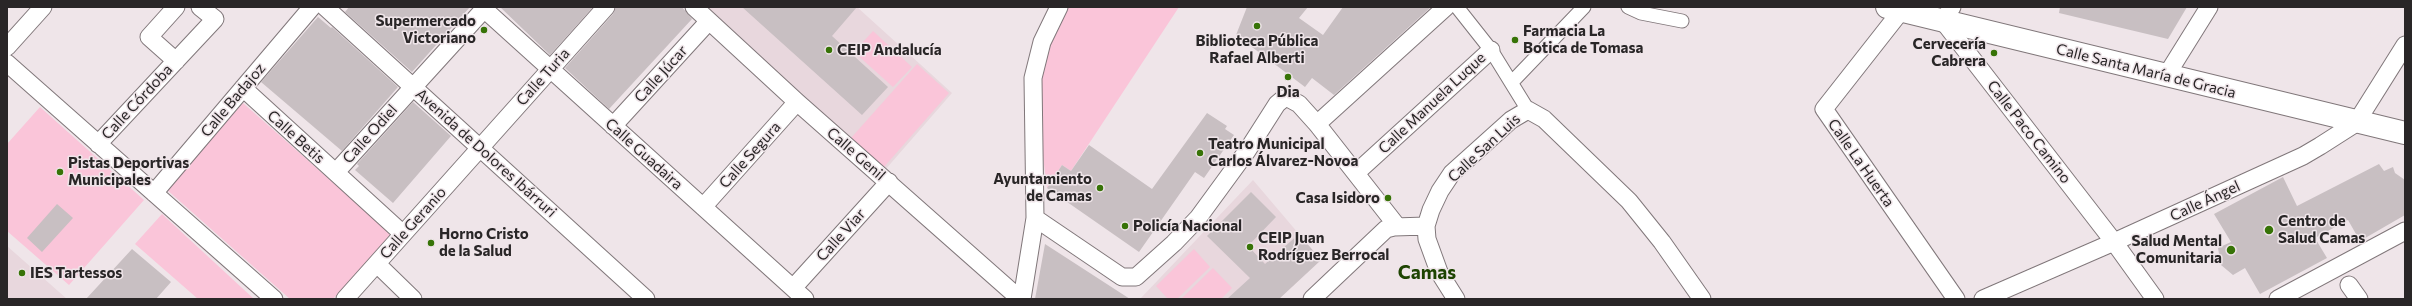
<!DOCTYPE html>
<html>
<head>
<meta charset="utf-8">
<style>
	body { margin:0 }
	#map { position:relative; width:2412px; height:306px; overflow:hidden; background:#efe5e9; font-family:Commissioner,sans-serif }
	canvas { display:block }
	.frame { position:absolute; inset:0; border:8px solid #292627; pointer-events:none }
</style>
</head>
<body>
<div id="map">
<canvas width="2412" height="306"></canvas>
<div class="frame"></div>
</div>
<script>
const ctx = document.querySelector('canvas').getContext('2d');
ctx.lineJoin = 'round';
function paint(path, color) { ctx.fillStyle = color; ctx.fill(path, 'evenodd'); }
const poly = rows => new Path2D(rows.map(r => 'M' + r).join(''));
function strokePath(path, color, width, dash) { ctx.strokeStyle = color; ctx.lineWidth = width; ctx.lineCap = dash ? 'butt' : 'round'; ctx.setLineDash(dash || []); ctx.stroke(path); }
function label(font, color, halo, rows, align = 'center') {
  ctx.font = font + ' Commissioner,sans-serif'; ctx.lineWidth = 3; ctx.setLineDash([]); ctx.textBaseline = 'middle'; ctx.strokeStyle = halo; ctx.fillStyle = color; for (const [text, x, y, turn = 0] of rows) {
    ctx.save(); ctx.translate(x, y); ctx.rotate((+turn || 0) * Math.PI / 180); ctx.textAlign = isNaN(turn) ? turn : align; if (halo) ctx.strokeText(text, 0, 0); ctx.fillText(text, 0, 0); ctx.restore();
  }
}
const built = poly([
	[706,7,857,7,952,93,885,170],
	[1253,180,1321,260,1279,299,1140,299],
	[7,246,67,299,7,299]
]);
const green = poly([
	[1065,7,1179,7,1071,171,1062,165,1047,188,1039,125,1038,97,1048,45],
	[873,31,912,67,893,87,854,52],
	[917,64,949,93,884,167,851,138],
	[243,103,391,234,333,299,290,299,166,189],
	[40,107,144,200,69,285,7,231,7,144],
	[162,214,254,299,198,299,135,244],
	[1194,249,1210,267,1177,299,1168,299,1156,286],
	[1213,268,1232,288,1221,299,1181,299]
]);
const building = poly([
	[349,7,470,7,412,72,345,12],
	[500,7,593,7,550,55],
	[616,7,682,7,692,19,609,109,565,68,613,14],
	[742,7,857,7,832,36,888,87,862,115],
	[1247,7,1308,7,1299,18,1323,35,1343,7,1431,7,1334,95,1312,78,1305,87,1236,35],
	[2060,7,2187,7,2168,39,2059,13],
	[318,17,331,28,332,27,398,87,342,151,261,82],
	[413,102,451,136,393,203,355,170,359,166,357,164],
	[1207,113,1227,126,1225,129,1234,135,1204,178,1195,172,1139,252,1047,188,1062,165,1071,171,1089,145,1152,189],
	[2379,164,2384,171,2393,167,2395,173,2405,180,2405,215,2360,241,2348,220,2315,238,2327,258,2260,294,2245,268,2233,275,2221,265,2218,248,2231,242,2214,214,2283,177,2297,206],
	[1251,192,1276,217,1248,246,1265,264,1299,234,1321,260,1279,299,1227,299,1250,278,1207,236],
	[57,204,73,218,42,252,27,238],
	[1045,244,1130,299,1035,299],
	[132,249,171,282,156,299,86,299]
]);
const pedestrian = poly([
	[1457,7,1491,50,1528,110],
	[1628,7,1641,13,1682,21],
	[1512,82,1584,7]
]);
const minor = poly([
	[325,7,646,299],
	[694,7,797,102,1020,299],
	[1952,7,1943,21,2114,242,2155,299],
	[484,9,805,299],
	[1901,11,1824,109,1956,299],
	[7,47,43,7],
	[176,61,149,37,176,7],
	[7,63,274,299],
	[2166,76,2209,7],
	[243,88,403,234],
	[1317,124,1446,7],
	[613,126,709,21],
	[98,144,215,19,200,7],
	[336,172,486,7],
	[1356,173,1491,50],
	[154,193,312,7],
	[703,207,797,102],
	[1035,218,1122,277,1136,277,1174,243,1198,218,1247,151,1277,104,1283,99,1288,98,1299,104,1317,124,1397,226],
	[377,264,413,299],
	[2349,285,2359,299],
	[793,288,889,182],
	[345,299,606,7],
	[1022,299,1035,218,1033,78,1042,42,1059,7],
	[1312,299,1386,229,1394,227,1426,226],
	[1456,299,1439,272,1427,239,1426,226,1431,210,1440,191,1452,173,1511,120,1528,110,1544,119,1629,201,1662,242,1702,299],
	[1983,299,2114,242,2303,156,2320,146,2356,123,2405,45],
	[2278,299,2405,231]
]);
const tertiary = poly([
	[1887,7,2405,133]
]);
const markers = [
	[1257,26,4,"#377307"],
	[484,30,4,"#377307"],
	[1515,40,4,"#377307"],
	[829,50,4,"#377307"],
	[1994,53,4,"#377307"],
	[1288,77,4,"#377307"],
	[1200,153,4,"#377307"],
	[60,172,4,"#377307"],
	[1100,188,4,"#377307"],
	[1388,198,4,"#377307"],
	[1125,226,4,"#377307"],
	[2269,230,5,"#377307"],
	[431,243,4,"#377307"],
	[1250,247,4,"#377307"],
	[2231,250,5,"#377307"],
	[22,273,4,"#377307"]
];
const poiNames = [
	["Supermercado",476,21,"right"],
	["Victoriano",476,38,"right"],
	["Farmacia La",1523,31],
	["Botica de Tomasa",1523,48],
	["Biblioteca Pública",1257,41,"center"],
	["Rafael Alberti",1257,58,"center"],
	["Cervecería",1986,44,"right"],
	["Cabrera",1986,61,"right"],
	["CEIP Andalucía",837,50],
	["Dia",1288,92,"center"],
	["Teatro Municipal",1208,144],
	["Carlos Álvarez-Novoa",1208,161],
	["Pistas Deportivas",68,163],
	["Municipales",68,180],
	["Ayuntamiento",1092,179,"right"],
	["de Camas",1092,196,"right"],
	["Casa Isidoro",1380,198,"right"],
	["Centro de",2278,221],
	["Salud Camas",2278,238],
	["Policía Nacional",1133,226],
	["Horno Cristo",439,234],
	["de la Salud",439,251],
	["CEIP Juan",1258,238],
	["Rodríguez Berrocal",1258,255],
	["Salud Mental",2222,241,"right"],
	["Comunitaria",2222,258,"right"],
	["IES Tartessos",30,273]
];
const streetNames = [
	["Calle Santa María de Gracia",2146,71,14],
	["Calle Júcar",661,74,-48],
	["Calle Turia",543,77,-48],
	["Calle Badajoz",233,100,-50],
	["Calle Córdoba",137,102,-47],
	["Calle Manuela Luque",1432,103,-43],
	["Calle Paco Camino",2029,132,52],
	["Calle Odiel",370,134,-48],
	["Calle Betis",296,137,42],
	["Calle San Luis",1484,148,-43],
	["Avenida de Dolores Ibárruri",486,153,42],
	["Calle Guadaira",644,154,42],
	["Calle Genil",856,154,41],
	["Calle Segura",750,155,-48],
	["Calle La Huerta",1861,163,55],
	["Calle Ángel",2205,201,-25],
	["Calle Geranio",413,223,-48],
	["Calle Viar",841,235,-48]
];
const districtNames = [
	["Camas",1427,273]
];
paint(built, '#e8d7dd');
paint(green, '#fac5d9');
paint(building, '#c8bfc2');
strokePath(pedestrian, '#80777a', 15);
strokePath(minor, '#80777a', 19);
strokePath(tertiary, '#80777a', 24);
strokePath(pedestrian, '#fff', 13);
strokePath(minor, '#fff', 17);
strokePath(tertiary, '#fff', 22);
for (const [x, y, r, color] of markers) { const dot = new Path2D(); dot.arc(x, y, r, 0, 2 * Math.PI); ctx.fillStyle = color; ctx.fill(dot); strokePath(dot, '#efe5e9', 1.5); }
label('bold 15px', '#292627', '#efe5e9', poiNames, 'left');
label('15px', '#292627', '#efe5e9', streetNames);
label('bold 19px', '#1e4402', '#efe5e9', districtNames);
</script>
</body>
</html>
